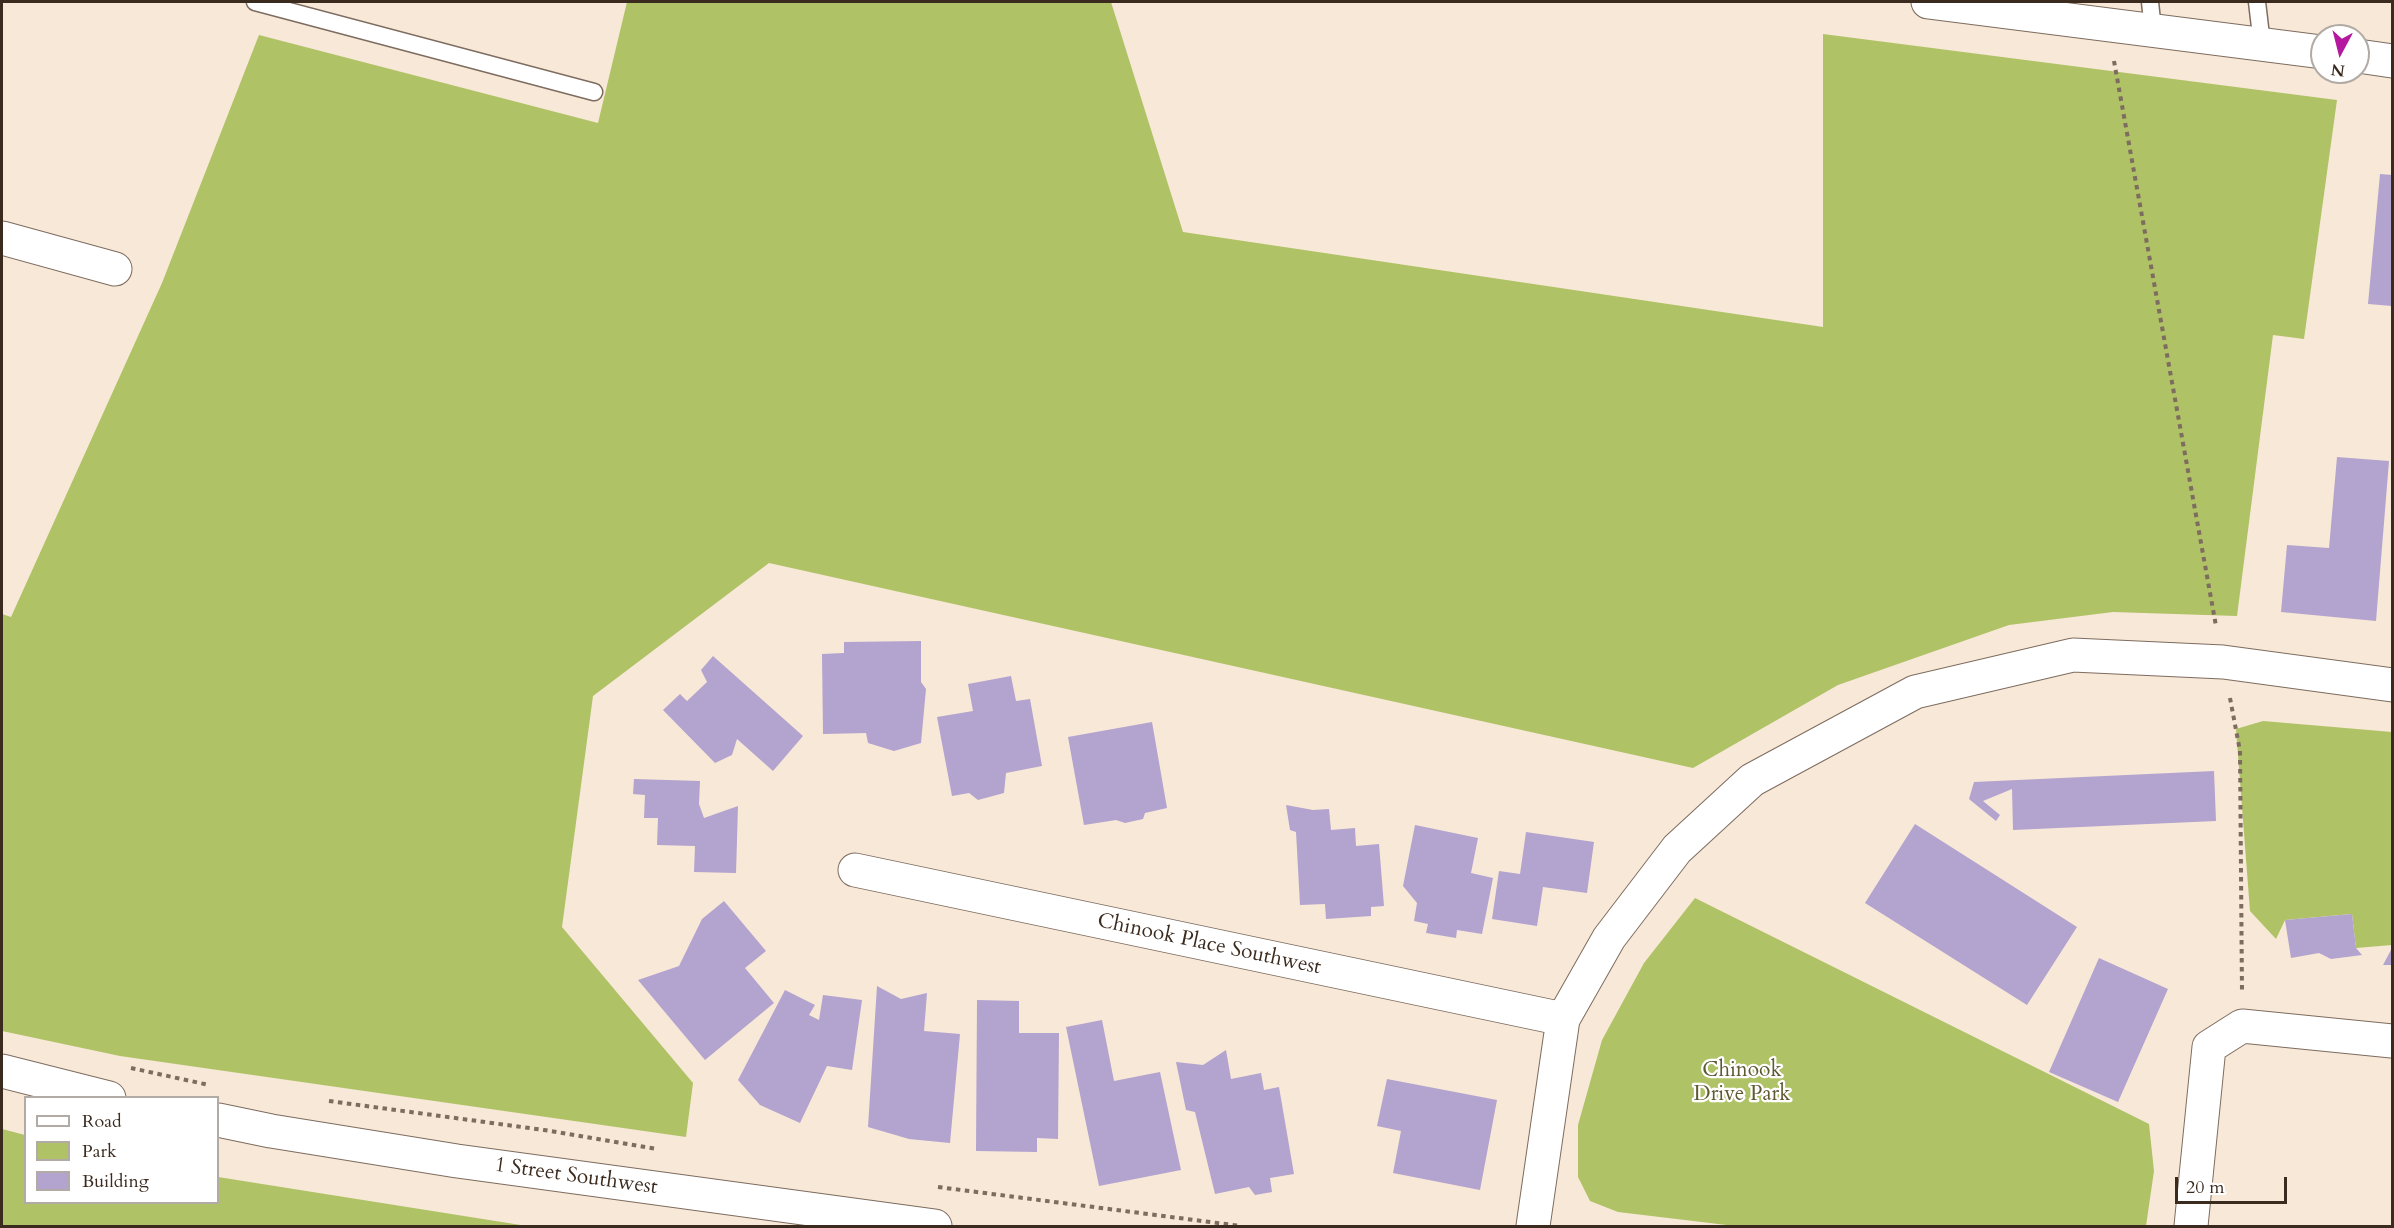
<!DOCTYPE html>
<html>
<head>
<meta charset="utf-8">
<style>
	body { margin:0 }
	#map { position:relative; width:2394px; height:1228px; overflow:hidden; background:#f8e8d7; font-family:Cardo,serif }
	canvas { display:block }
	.frame { position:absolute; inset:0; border:3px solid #3b2a1e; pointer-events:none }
	.legend { position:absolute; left:24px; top:1096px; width:195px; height:108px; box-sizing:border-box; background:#fff; border:2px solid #b1aaa5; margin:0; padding:8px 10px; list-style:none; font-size:18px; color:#3b2a1e }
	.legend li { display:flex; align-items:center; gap:12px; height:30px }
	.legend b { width:30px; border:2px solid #b1aaa5 }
	.north { position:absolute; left:2310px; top:24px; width:60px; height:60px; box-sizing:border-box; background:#fff; border:2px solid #b1aaa5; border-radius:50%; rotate:187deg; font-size:16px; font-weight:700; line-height:24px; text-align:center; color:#3b2a1e }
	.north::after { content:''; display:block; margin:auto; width:21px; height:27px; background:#b5179e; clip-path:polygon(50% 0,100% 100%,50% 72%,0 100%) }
	.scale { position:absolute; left:2175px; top:1177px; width:112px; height:27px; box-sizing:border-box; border:3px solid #3b2a1e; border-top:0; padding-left:8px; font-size:18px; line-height:21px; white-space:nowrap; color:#3b2a1e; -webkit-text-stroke:4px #fff; paint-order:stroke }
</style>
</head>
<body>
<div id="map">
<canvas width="2394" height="1228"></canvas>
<div class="frame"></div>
<ul class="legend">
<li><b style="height:8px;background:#fff"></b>Road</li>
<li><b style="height:16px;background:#afc265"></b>Park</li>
<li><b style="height:16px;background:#b3a3cf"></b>Building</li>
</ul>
<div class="north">N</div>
<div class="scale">20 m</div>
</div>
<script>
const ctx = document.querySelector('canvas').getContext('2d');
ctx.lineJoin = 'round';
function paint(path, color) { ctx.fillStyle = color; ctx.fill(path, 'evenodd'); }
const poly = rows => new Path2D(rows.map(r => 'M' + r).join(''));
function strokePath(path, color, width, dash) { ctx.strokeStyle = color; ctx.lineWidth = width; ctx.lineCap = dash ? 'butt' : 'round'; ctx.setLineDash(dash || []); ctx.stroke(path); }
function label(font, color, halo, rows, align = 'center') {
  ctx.font = font + ' Cardo,serif'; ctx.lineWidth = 4.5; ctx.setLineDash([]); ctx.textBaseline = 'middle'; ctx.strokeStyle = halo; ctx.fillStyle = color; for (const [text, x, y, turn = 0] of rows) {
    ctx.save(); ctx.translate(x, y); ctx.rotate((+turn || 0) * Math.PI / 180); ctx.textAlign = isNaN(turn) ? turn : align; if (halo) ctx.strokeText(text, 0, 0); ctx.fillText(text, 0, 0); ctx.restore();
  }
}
const green = poly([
	[627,2,1111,2,1183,232,1823,327,1823,34,2337,100,2304,339,2273,335,2237,616,2113,612,2009,625,1838,685,1693,768,769,563,593,696,562,927,693,1083,686,1137,120,1056,2,1031,2,614,11,617,162,283,259,35,598,123],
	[2263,721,2392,732,2392,945,2356,948,2352,914,2285,920,2276,939,2250,911,2236,729],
	[1695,898,2149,1124,2154,1171,2146,1226,1735,1226,1618,1212,1590,1201,1578,1177,1578,1125,1602,1040,1644,963],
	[2,1129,25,1135,26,1202,218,1202,218,1177,527,1226,2,1226]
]);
const building = poly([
	[2380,174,2392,175,2392,306,2368,304],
	[2337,457,2389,461,2376,621,2281,612,2287,545,2329,548],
	[921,641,921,682,926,689,921,743,894,751,868,743,866,733,823,734,822,654,844,653,844,642],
	[713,656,803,736,773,771,737,739,732,755,715,763,663,710,680,694,687,701,707,682,701,670],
	[1011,676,1016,701,1030,699,1042,766,1006,773,1004,793,978,800,969,793,952,796,937,717,973,711,968,684],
	[1152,722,1167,808,1145,813,1143,819,1125,823,1116,820,1084,825,1068,737],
	[2214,771,2216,821,2013,830,2012,789,1983,801,2000,815,1996,821,1969,799,1974,782],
	[634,779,700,781,699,804,704,818,738,806,736,873,694,872,695,846,657,845,658,818,644,818,645,795,633,794],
	[1286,805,1313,810,1329,809,1331,830,1355,828,1356,846,1379,844,1384,906,1371,907,1371,916,1326,919,1325,904,1300,905,1296,832,1290,830],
	[1915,824,2077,927,2027,1005,1865,903],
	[1415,825,1478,838,1471,873,1493,878,1482,934,1457,930,1456,938,1426,933,1428,924,1414,921,1417,903,1403,886],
	[1526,832,1594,842,1587,893,1543,887,1537,926,1492,919,1499,871,1520,874],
	[724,901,766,951,745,968,774,1003,705,1060,638,980,679,966,702,919],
	[2352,914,2356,948,2362,955,2331,959,2319,953,2291,958,2285,920],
	[2392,948,2392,965,2383,965],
	[2099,958,2168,989,2118,1102,2049,1072],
	[877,986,901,999,927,993,924,1031,960,1034,950,1143,909,1139,868,1127],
	[785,990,815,1005,809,1015,819,1020,823,995,862,1000,852,1070,827,1066,800,1123,760,1105,738,1080],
	[977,1000,1019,1001,1019,1033,1059,1033,1058,1139,1037,1138,1037,1152,976,1151],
	[1102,1020,1114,1081,1160,1072,1181,1170,1099,1186,1066,1027],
	[1226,1050,1231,1079,1261,1073,1264,1090,1279,1087,1294,1174,1270,1178,1272,1192,1255,1195,1249,1187,1215,1194,1195,1112,1186,1110,1176,1062,1203,1065],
	[1387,1079,1497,1100,1480,1190,1393,1173,1401,1131,1377,1126]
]);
const path = poly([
	[2114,61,2216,626],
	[2230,698,2240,751,2242,993],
	[131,1068,209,1085],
	[329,1101,544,1130,657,1149],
	[938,1187,1241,1226]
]);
const lane = poly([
	[255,2,594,92],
	[2150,2,2153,30],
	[2257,2,2262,44]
]);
const street = poly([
	[2,238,115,269],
	[855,870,1563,1019],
	[1533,1226,1563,1019,1609,938,1677,849,1752,780,1915,692,2073,655,2223,662,2392,685],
	[2191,1226,2209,1047,2242,1026,2392,1041]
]);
const secondary = poly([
	[1928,2,2322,52],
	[2358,56,2392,61],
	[2,1071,109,1098],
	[218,1120,271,1131,457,1161,935,1226]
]);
const streetNames = [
	["Chinook Place Southwest",1209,945,12],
	["1 Street Southwest",576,1177,8]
];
const parkNames = [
	["Chinook",1742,1071],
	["Drive Park",1742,1095]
];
paint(green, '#afc265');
paint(building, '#b3a3cf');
strokePath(lane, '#7d6c5f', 19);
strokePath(street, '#7d6c5f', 35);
strokePath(secondary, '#7d6c5f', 35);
strokePath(path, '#7d6c5f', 4, [4.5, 4.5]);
strokePath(lane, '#fff', 16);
strokePath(street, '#fff', 33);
strokePath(secondary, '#fff', 33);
label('21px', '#3b2a1e', '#fff', streetNames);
label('21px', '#5e5833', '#fff', parkNames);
</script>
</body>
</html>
